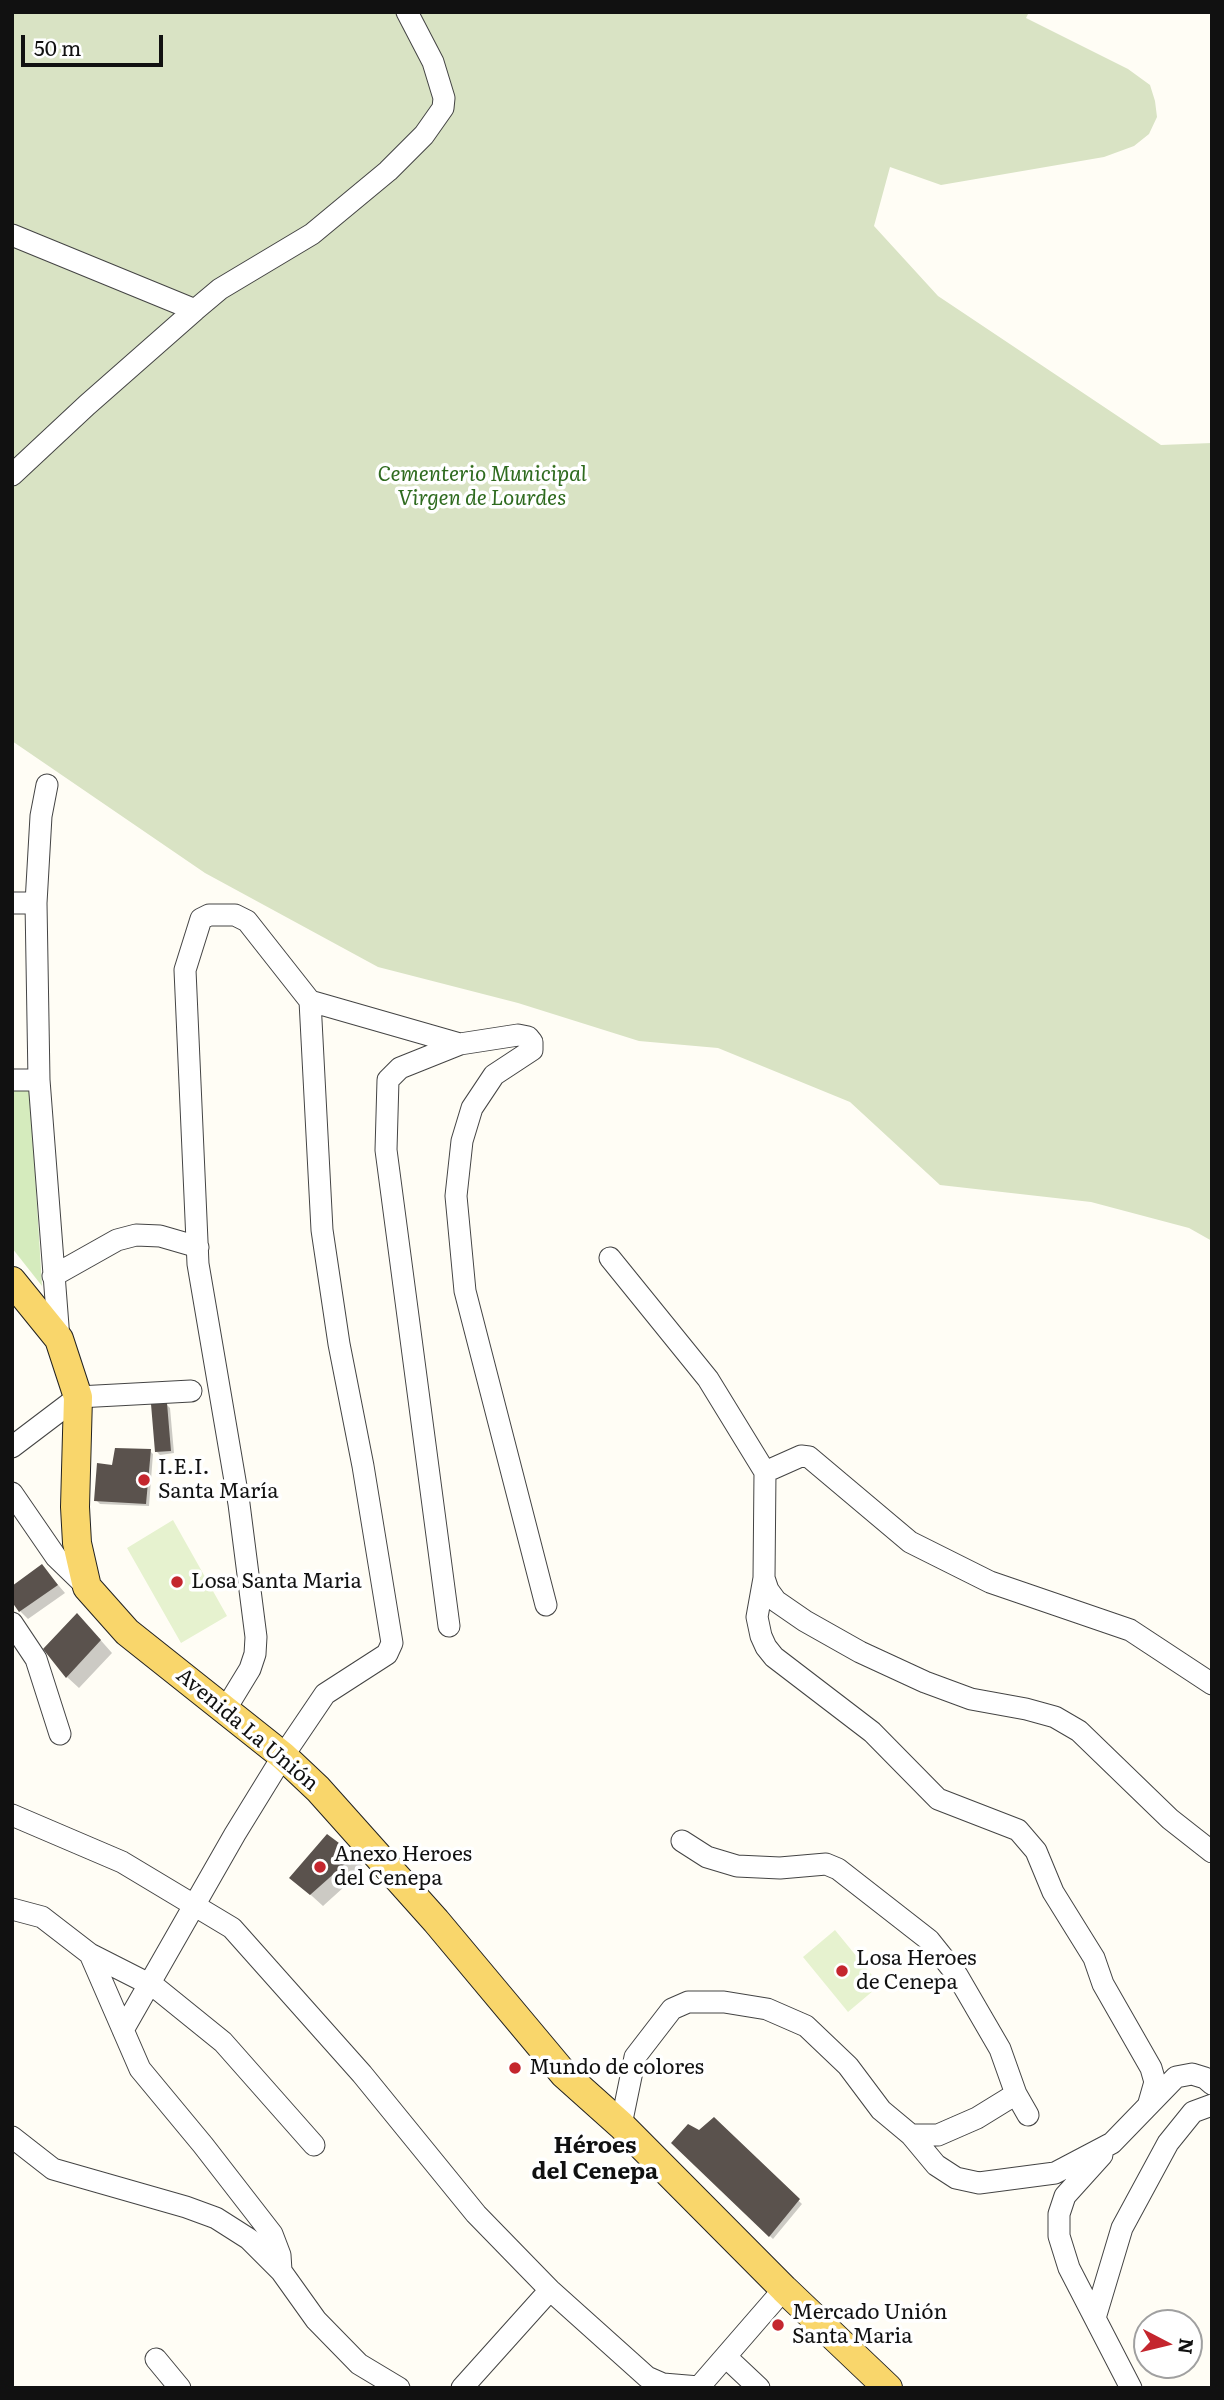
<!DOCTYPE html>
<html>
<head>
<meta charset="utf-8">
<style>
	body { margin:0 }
	#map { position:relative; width:1224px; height:2400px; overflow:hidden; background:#fffdf5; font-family:Literata,serif }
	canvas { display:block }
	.frame { position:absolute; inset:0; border:14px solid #111; pointer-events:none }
	.north { position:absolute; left:1133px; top:2309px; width:70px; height:70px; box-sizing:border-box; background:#fff; border:2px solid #a0a0a0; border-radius:50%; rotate:97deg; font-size:19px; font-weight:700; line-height:28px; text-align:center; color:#111 }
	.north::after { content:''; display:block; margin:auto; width:24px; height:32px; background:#c4262e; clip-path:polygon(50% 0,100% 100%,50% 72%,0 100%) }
	.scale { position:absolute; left:21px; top:35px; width:142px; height:32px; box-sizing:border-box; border:4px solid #111; border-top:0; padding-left:9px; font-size:21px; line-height:24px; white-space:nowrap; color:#111; -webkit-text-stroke:5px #fff; paint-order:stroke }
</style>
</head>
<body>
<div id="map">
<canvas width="1224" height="2400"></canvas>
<div class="frame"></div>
<div class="north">N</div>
<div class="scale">50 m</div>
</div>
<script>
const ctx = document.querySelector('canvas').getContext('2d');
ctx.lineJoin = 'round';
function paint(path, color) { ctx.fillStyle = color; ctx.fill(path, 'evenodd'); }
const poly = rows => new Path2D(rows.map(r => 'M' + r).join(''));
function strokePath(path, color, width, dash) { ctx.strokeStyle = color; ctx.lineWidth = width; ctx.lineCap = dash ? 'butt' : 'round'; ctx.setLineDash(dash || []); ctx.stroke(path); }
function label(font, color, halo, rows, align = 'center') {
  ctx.font = font + ' Literata,serif'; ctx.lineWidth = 7; ctx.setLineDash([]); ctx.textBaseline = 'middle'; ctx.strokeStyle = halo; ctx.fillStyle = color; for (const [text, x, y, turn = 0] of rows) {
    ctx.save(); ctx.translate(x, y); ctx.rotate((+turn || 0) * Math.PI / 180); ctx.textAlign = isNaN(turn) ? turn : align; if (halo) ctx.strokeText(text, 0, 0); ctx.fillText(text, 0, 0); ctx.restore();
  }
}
const green = poly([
	[12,1091,30,1091,42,1286,12,1248]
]);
const cemetery = poly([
	[12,12,1029,12,1026,18,1128,69,1150,85,1155,101,1157,117,1149,134,1134,146,1104,157,941,185,890,167,874,226,938,296,1161,445,1212,443,1212,1241,1189,1228,1091,1202,940,1185,850,1102,718,1048,639,1041,518,1003,378,967,205,873,12,741]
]);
const pitch = poly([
	[173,1520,227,1616,181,1643,127,1548],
	[835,1930,880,1985,848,2012,803,1957]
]);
const shadow = poly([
	[167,1405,170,1408,174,1453,160,1455,156,1451],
	[150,1451,153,1454,149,1506,100,1504,96,1500,113,1467],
	[42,1566,65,1593,28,1619,20,1611],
	[89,1627,112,1653,79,1688,67,1677],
	[327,1836,365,1868,323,1906,291,1877],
	[713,2120,802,2204,773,2239,673,2143,699,2132]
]);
const building = poly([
	[167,1403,171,1451,155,1452,151,1404],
	[115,1448,151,1449,146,1504,94,1501,97,1463,112,1465],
	[42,1564,58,1585,19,1612,12,1602,12,1586],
	[77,1613,101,1640,66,1678,43,1649],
	[327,1834,355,1855,310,1895,289,1878],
	[714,2117,800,2199,769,2237,671,2143,688,2124,699,2130]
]);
const minor = poly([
	[12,235,195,310],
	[12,475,87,405,195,310,220,289,312,234,388,171,424,135,443,108,444,98,433,62,407,12],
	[47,785,41,816,36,903,39,1080,59,1339],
	[12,903,36,903],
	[310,1001,460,1044],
	[12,1080,39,1080],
	[610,1258,708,1379,765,1472,764,1578,757,1617,761,1636,766,1647,774,1657,872,1732,938,1799,1018,1830,1036,1851,1053,1892,1094,1958,1103,1984,1151,2068,1155,2082,1149,2103],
	[53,1276,117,1240,136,1235,160,1236,198,1247],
	[12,1447,78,1397,191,1391],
	[765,1472,801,1456,809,1457,910,1542,990,1582,1130,1630,1212,1684],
	[12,1493,56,1557,87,1587],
	[764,1578,768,1590,776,1601,805,1621,860,1652,925,1682,971,1699,1026,1709,1055,1717,1079,1731,1170,1819,1212,1852],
	[12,1623,36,1659,60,1734],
	[449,1626,386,1150,388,1080,400,1068,460,1044,518,1035,528,1037,532,1042,532,1050,494,1075,472,1108,462,1141,456,1196,465,1291,546,1605],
	[12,1815,122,1862,232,1928,362,2074,476,2214,550,2290,647,2377,663,2384,699,2387,784,2289],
	[682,1841,707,1857,737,1866,780,1868,826,1864,838,1869,929,1940,957,1975,1000,2049,1016,2094,1028,2115],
	[12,1909,42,1917,90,1954,140,2069,203,2145,272,2234,280,2255,281,2271,316,2320,359,2364,399,2388],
	[90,1954,155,1987,223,2042,314,2145],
	[123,2030,235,1834,283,1756,325,1694,387,1654,392,1643,363,1466,339,1344,322,1230,310,1001,247,921,235,915,209,915,201,919,185,970,198,1264,239,1504,256,1637,255,1654,250,1669,225,1710],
	[621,2125,635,2057,672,2009,688,2002,724,2002,767,2009,806,2026,848,2066,881,2110,911,2135,936,2165,956,2178,979,2183,1055,2173,1112,2143,1176,2077,1192,2074,1205,2078,1212,2084],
	[911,2135,938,2135,977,2118,1016,2094],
	[12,2137,53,2169,186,2207,216,2218,249,2239,281,2271],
	[1102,2155,1065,2196,1059,2214,1059,2236,1069,2268,1131,2388],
	[1095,2318,1122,2228,1168,2143,1193,2112,1212,2105],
	[726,2357,759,2388],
	[156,2359,180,2388],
	[462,2388,550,2290]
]);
const major = poly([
	[12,1281,59,1339,78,1397,75,1507,77,1543,87,1587,127,1632,283,1756,318,1789,436,1921,564,2074,621,2125,784,2289,888,2388]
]);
const markers = [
	[144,1480,7,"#c4262e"],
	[177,1582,7,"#c4262e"],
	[320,1867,7,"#c4262e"],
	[842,1971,7,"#c4262e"],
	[515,2068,7,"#c4262e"],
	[778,2325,7,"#c4262e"]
];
const parkNames = [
	["Cementerio Municipal",482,475],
	["Virgen de Lourdes",482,499]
];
const poiNames = [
	["I.E.I.",158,1468],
	["Santa María",158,1492],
	["Losa Santa Maria",191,1582],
	["Anexo Heroes",334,1855],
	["del Cenepa",334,1879],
	["Losa Heroes",856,1959],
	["de Cenepa",856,1983],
	["Mundo de colores",529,2068],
	["Mercado Unión",792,2313],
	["Santa Maria",792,2337]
];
const streetNames = [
	["Avenida La Unión",247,1730,40]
];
const neighbourhoodNames = [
	["Héroes",595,2146],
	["del Cenepa",595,2172]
];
paint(green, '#d5ebbd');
paint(cemetery, '#d9e3c4');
paint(pitch, '#e6f2cf');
paint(shadow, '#0003');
paint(building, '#5a524d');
strokePath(minor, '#444', 23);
strokePath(major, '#222', 30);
strokePath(minor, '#fff', 21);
strokePath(major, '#f9d66b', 28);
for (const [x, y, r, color] of markers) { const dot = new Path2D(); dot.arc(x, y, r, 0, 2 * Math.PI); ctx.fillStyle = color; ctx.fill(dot); strokePath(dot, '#fff', 2.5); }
label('italic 21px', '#2f6b1f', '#fff', parkNames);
label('21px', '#111', '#fff', poiNames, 'left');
label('21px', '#111', '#fff', streetNames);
label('bold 23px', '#111', '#fff', neighbourhoodNames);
</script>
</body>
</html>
